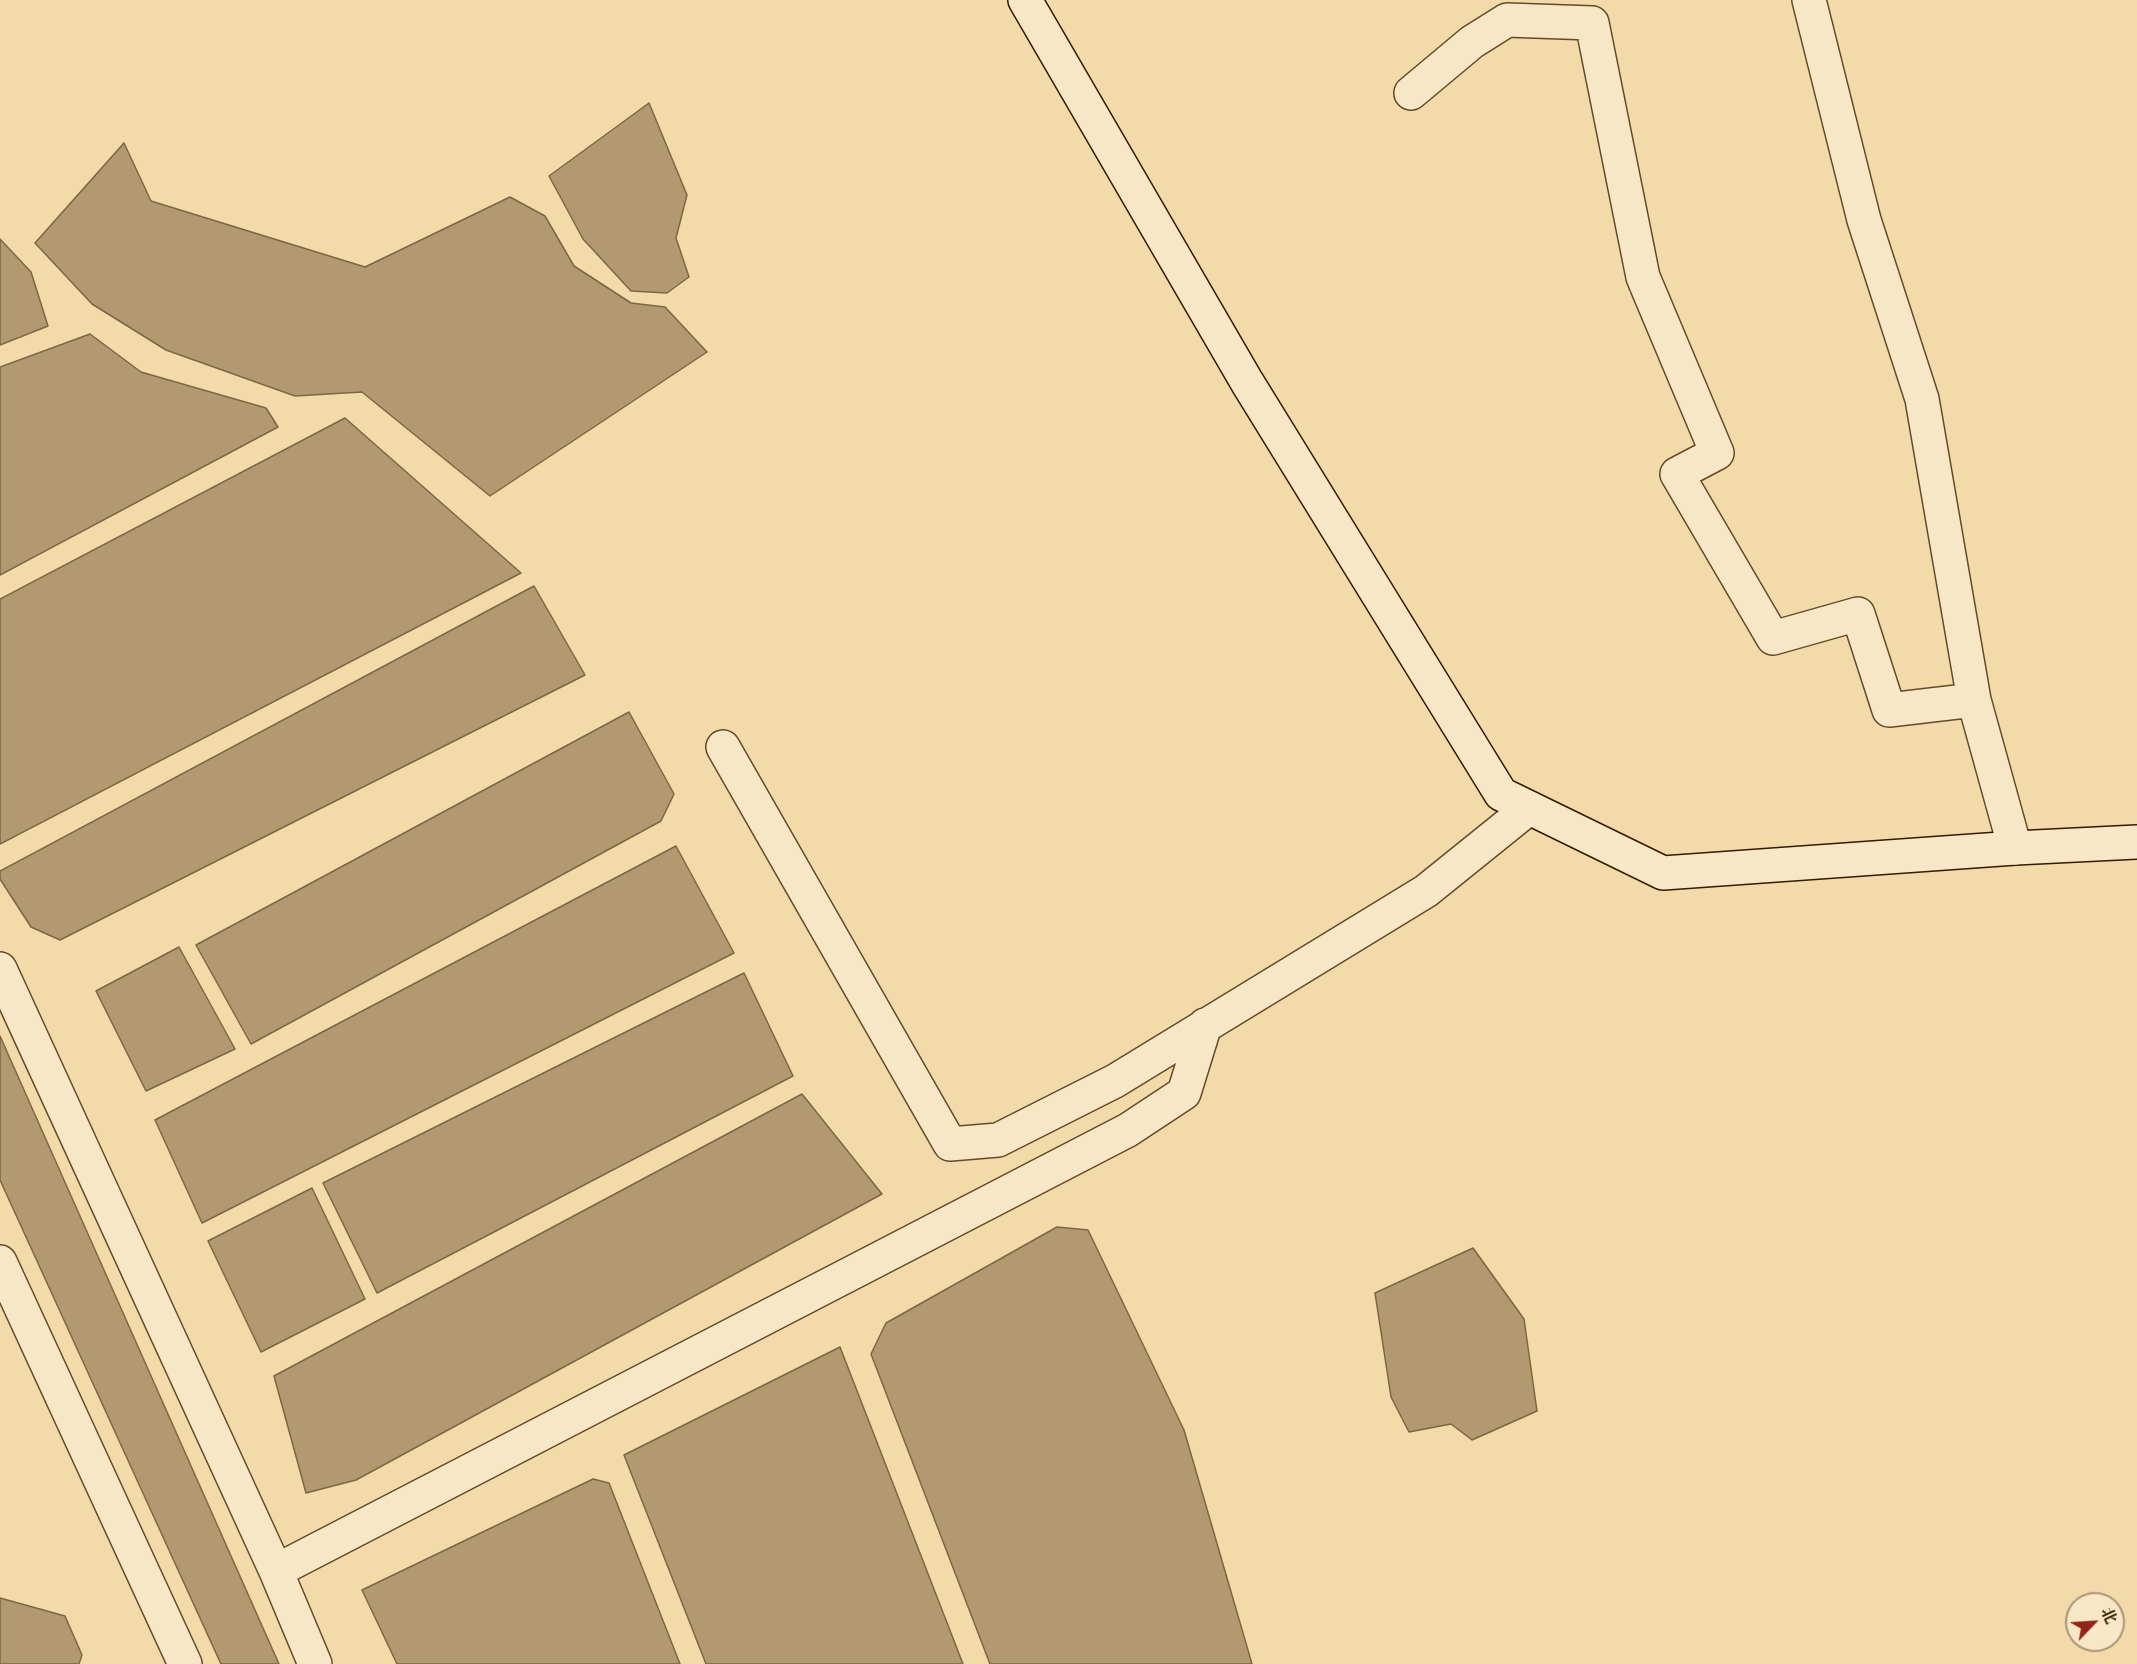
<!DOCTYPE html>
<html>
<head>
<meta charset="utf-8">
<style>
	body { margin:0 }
	#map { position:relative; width:2137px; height:1664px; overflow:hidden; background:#f3daa9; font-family:"Libre Caslon Text","Noto Serif SC",serif }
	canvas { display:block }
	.north { position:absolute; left:2065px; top:1592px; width:60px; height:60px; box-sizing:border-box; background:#f7e7c7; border:2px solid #a99577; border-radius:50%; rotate:65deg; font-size:16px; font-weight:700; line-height:24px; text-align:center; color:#331a00 }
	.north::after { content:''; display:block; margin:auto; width:21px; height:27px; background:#8f2418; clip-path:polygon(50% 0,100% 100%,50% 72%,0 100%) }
</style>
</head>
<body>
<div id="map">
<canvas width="2137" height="1664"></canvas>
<div class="north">北</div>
</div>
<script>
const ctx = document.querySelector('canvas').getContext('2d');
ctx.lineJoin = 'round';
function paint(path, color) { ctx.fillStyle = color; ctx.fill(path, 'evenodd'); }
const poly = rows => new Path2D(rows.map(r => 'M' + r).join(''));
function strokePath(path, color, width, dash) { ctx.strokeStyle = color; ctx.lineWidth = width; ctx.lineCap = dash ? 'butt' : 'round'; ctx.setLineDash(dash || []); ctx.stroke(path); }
const water = poly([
	[649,103,687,195,676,238,689,277,667,293,631,291,583,239,549,176,649,103],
	[124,143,151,201,365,267,510,197,545,216,574,266,631,303,665,307,707,352,490,496,362,392,295,396,166,350,92,304,35,243,124,143],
	[0,239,31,272,48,326,0,345,0,239],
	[90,334,141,372,266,408,278,427,0,575,0,367,90,334],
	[345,418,521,573,0,844,0,599,345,418],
	[534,586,585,675,60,940,31,927,0,879,0,871,534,586],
	[629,712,674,794,661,821,251,1044,196,945,629,712],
	[676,846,734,953,202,1223,155,1120,676,846],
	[179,947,235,1049,146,1091,96,991,179,947],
	[744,973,793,1076,377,1293,323,1183,744,973],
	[0,1036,279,1664,221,1664,0,1180,0,1036],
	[802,1094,882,1194,356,1480,306,1493,274,1376,802,1094],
	[312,1188,365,1299,261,1352,208,1241,312,1188],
	[1057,1227,1088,1230,1184,1430,1252,1664,990,1664,871,1354,886,1323,1057,1227],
	[1473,1248,1524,1319,1537,1411,1472,1440,1451,1424,1409,1432,1391,1397,1375,1293,1473,1248],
	[840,1347,963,1664,706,1664,624,1455,840,1347],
	[593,1479,609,1483,680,1664,397,1664,362,1590,593,1479],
	[0,1598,65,1616,82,1655,79,1664,0,1664,0,1598]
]);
const street = poly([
	[1809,0,1864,220,1922,399,1974,700,2015,848],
	[1411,93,1472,42,1507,20,1592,23,1643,277,1717,453,1677,474,1773,638,1858,614,1889,710,1974,700],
	[723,747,950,1144,998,1140,1115,1081,1426,891,1529,808],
	[0,969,276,1571,1128,1130,1184,1093,1205,1025],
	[0,1262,185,1664],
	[276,1571,315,1664]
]);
const secondary = poly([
	[1025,0,1247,382,1501,794,1663,873,2015,848,2137,842]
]);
paint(water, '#b29970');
strokePath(water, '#7f6643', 1.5);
strokePath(street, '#634a2a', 36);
strokePath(secondary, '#331a00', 36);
strokePath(street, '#f7e7c7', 33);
strokePath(secondary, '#f7e7c7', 33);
</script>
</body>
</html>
